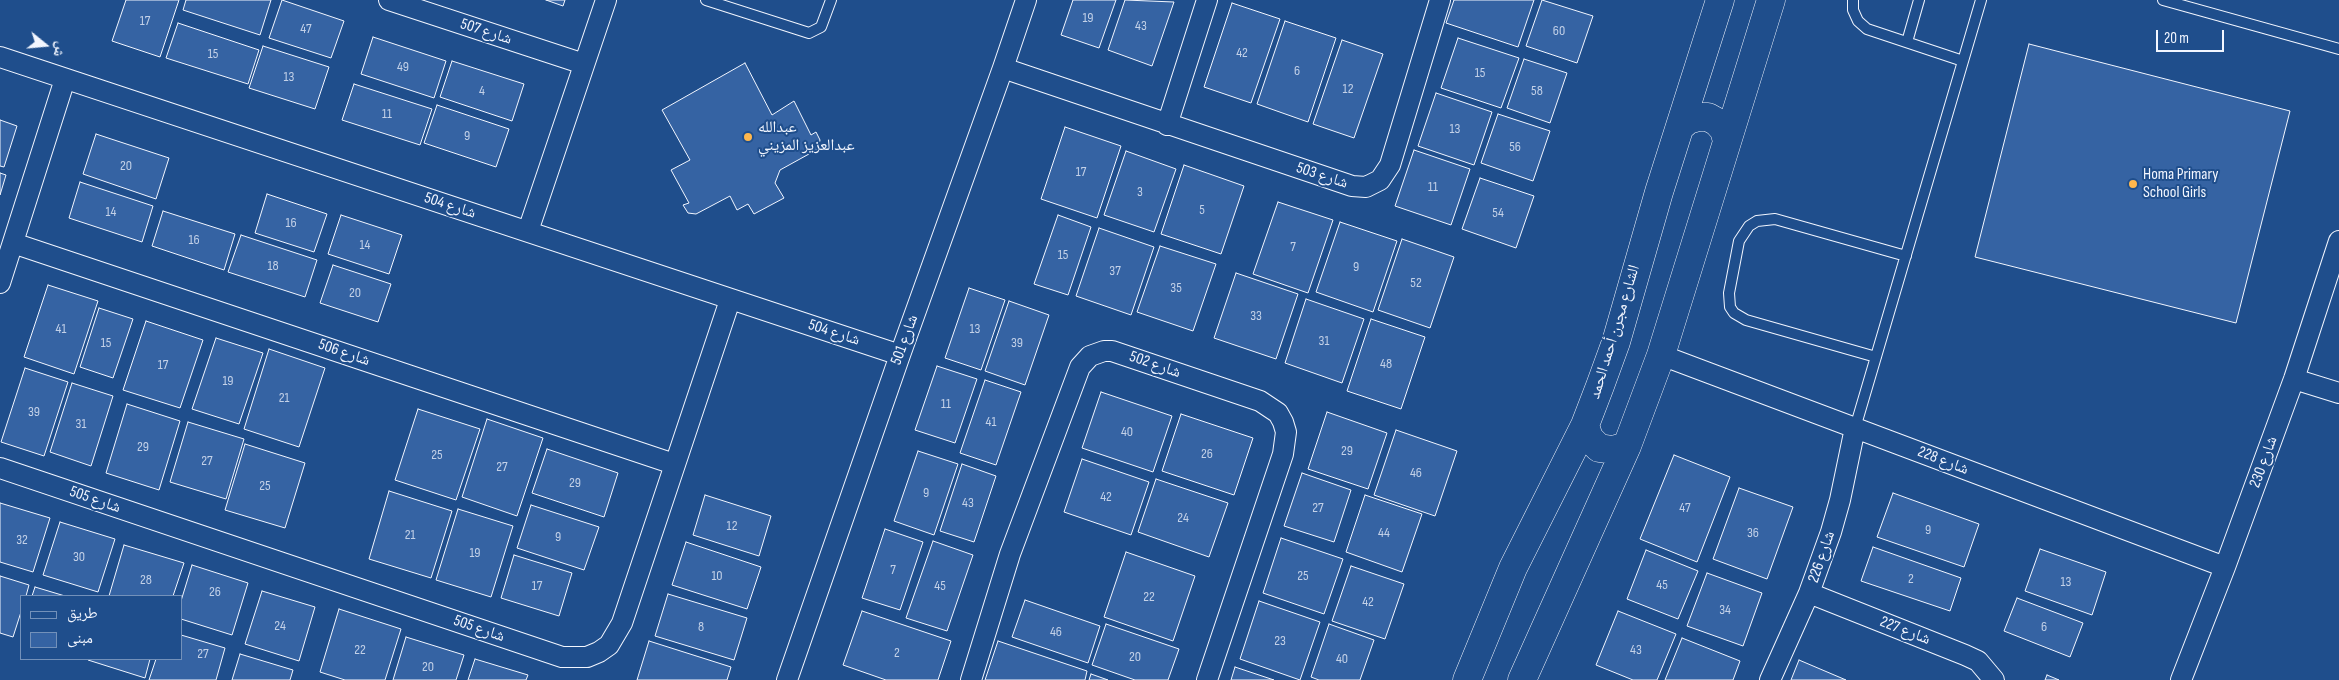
<!DOCTYPE html>
<html>
<head>
<meta charset="utf-8">
<style>
	body { margin:0 }
	#map { position:relative; width:2339px; height:680px; overflow:hidden; background:#1f4e8c; font-family:"Sofia Sans Condensed","Noto Naskh Arabic",sans-serif }
	canvas { display:block }
	.legend { position:absolute; left:20px; top:595px; width:162px; height:65px; box-sizing:border-box; background:#1f4e8c; border:1px solid #7391ba; margin:0; padding:6px 9px; list-style:none; font-size:15px; color:#f2f6ff }
	.legend li { display:flex; align-items:center; gap:10px; height:25px }
	.legend b { width:25px; border:1px solid #7391ba }
	.north { position:absolute; left:20px; top:20px; width:50px; height:50px; -webkit-text-stroke:4px #1f4e8c; paint-order:stroke; rotate:107deg; font-size:14px; font-weight:700; line-height:20px; text-align:center; color:#f2f6ff }
	.north::after { content:''; display:block; margin:auto; width:18px; height:22px; background:#f2f6ff; clip-path:polygon(50% 0,100% 100%,50% 72%,0 100%) }
	.scale { position:absolute; left:2156px; top:30px; width:68px; height:22px; box-sizing:border-box; border:2px solid #f2f6ff; border-top:0; padding-left:6px; font-size:15px; line-height:18px; white-space:nowrap; color:#f2f6ff; -webkit-text-stroke:4px #1f4e8c; paint-order:stroke }
</style>
</head>
<body>
<div id="map">
<canvas width="2339" height="680"></canvas>
<ul class="legend">
<li><b style="height:6px;background:#1f4e8c"></b>طريق</li>
<li><b style="height:14px;background:#3563a3"></b>مبنى</li>
</ul>
<div class="north">ش</div>
<div class="scale">20 m</div>
</div>
<script>
const ctx = document.querySelector('canvas').getContext('2d');
ctx.lineJoin = 'round';
function paint(path, color) { ctx.fillStyle = color; ctx.fill(path, 'evenodd'); }
const poly = rows => new Path2D(rows.map(r => 'M' + r).join(''));
function strokePath(path, color, width, dash) { ctx.strokeStyle = color; ctx.lineWidth = width; ctx.lineCap = dash ? 'butt' : 'round'; ctx.setLineDash(dash || []); ctx.stroke(path); }
function label(font, color, halo, rows, align = 'center') {
  ctx.font = font + ' "Sofia Sans Condensed","Noto Naskh Arabic",sans-serif'; ctx.lineWidth = 4; ctx.setLineDash([]); ctx.textBaseline = 'middle'; ctx.strokeStyle = halo; ctx.fillStyle = color; for (const [text, x, y, turn = 0] of rows) {
    ctx.save(); ctx.translate(x, y); ctx.rotate((+turn || 0) * Math.PI / 180); ctx.textAlign = isNaN(turn) ? turn : align; if (halo) ctx.strokeText(text, 0, 0); ctx.fillText(text, 0, 0); ctx.restore();
  }
}
const building = poly([
	[126,0,179,0,160,57,112,41,126,0],
	[186,0,271,0,260,35,183,10,186,0],
	[282,0,344,21,331,58,269,38,282,0],
	[546,0,565,0,563,6,546,0],
	[1073,0,1116,0,1099,48,1061,35,1073,0],
	[1125,0,1174,2,1152,66,1108,50,1125,0],
	[1454,0,1534,0,1518,47,1446,23,1454,0],
	[1542,0,1593,16,1577,63,1526,46,1542,0],
	[1232,3,1280,19,1251,103,1204,87,1232,3],
	[1285,21,1336,38,1308,122,1257,104,1285,21],
	[178,23,259,50,248,84,166,58,178,23],
	[373,37,446,61,434,98,361,74,373,37],
	[1458,38,1519,58,1501,108,1441,88,1458,38],
	[1342,40,1383,54,1354,138,1313,124,1342,40],
	[2029,44,2290,111,2236,323,1975,257,2029,44],
	[263,46,329,67,315,109,249,88,263,46],
	[1524,59,1567,73,1550,123,1507,108,1524,59],
	[452,61,524,84,512,121,440,97,452,61],
	[745,63,772,115,794,101,811,135,816,132,820,140,818,149,780,170,775,183,784,198,754,214,748,204,737,210,730,196,696,214,688,213,683,205,689,203,671,170,690,160,662,110,745,63],
	[354,84,432,109,420,145,342,120,354,84],
	[1436,93,1492,112,1474,165,1418,146,1436,93],
	[437,105,509,129,496,167,424,143,437,105],
	[1498,114,1550,131,1533,181,1481,163,1498,114],
	[0,120,17,126,4,167,0,166,0,120],
	[1065,127,1121,146,1097,218,1041,199,1065,127],
	[96,134,169,158,156,199,83,174,96,134],
	[1414,150,1470,169,1451,225,1395,206,1414,150],
	[1126,151,1176,169,1154,232,1104,215,1126,151],
	[1184,165,1244,186,1221,254,1161,234,1184,165],
	[0,173,6,175,0,195,0,173],
	[1480,178,1534,196,1516,248,1462,229,1480,178],
	[80,182,153,206,142,242,69,218,80,182],
	[267,194,327,214,314,252,255,233,267,194],
	[1278,202,1333,220,1308,293,1253,274,1278,202],
	[163,211,235,234,224,270,152,246,163,211],
	[341,215,402,235,389,274,328,254,341,215],
	[1058,215,1091,227,1068,295,1034,284,1058,215],
	[1340,222,1397,241,1373,312,1316,292,1340,222],
	[1099,228,1154,247,1131,315,1076,296,1099,228],
	[241,235,317,260,305,297,228,272,241,235],
	[1402,239,1454,257,1430,328,1378,310,1402,239],
	[1160,246,1216,264,1193,331,1137,312,1160,246],
	[333,265,391,284,378,322,320,303,333,265],
	[1236,273,1298,294,1276,359,1214,338,1236,273],
	[48,285,98,301,74,374,24,357,48,285],
	[969,288,1005,300,981,370,945,358,969,288],
	[1306,299,1364,319,1342,383,1285,363,1306,299],
	[1009,301,1049,315,1025,385,985,371,1009,301],
	[99,308,133,319,113,378,80,367,99,308],
	[1371,319,1425,337,1401,409,1347,391,1371,319],
	[146,321,203,340,180,408,123,390,146,321],
	[216,338,263,353,239,424,192,409,216,338],
	[269,349,325,368,299,447,244,429,269,349],
	[937,366,977,379,955,443,915,430,937,366],
	[25,368,68,382,44,456,1,442,25,368],
	[985,380,1021,392,996,465,960,453,985,380],
	[72,383,113,396,91,466,50,452,72,383],
	[1101,392,1172,416,1153,472,1082,448,1101,392],
	[127,404,180,421,159,490,106,473,127,404],
	[418,409,480,429,456,500,395,480,418,409],
	[1327,412,1387,433,1368,489,1308,469,1327,412],
	[1181,414,1253,438,1234,495,1162,471,1181,414],
	[487,419,543,438,517,516,462,497,487,419],
	[188,422,244,439,226,499,170,482,188,422],
	[1396,430,1457,451,1435,516,1374,495,1396,430],
	[245,444,305,463,285,528,225,510,245,444],
	[547,449,618,473,604,517,532,493,547,449],
	[918,451,958,464,934,535,894,521,918,451],
	[1674,455,1730,477,1697,562,1640,539,1674,455],
	[1082,459,1149,482,1131,535,1064,512,1082,459],
	[962,464,996,476,974,542,940,531,962,464],
	[1302,473,1351,490,1334,542,1284,526,1302,473],
	[1156,479,1228,503,1209,557,1138,532,1156,479],
	[1739,488,1793,507,1767,579,1713,559,1739,488],
	[389,491,452,511,431,578,369,559,389,491],
	[1893,493,1979,524,1964,567,1877,537,1893,493],
	[705,495,771,516,759,556,693,535,705,495],
	[1365,495,1422,514,1402,572,1346,552,1365,495],
	[0,503,50,518,33,572,0,562,0,503],
	[531,505,599,527,584,570,517,548,531,505],
	[458,509,513,526,491,597,436,580,458,509],
	[60,522,115,539,98,592,43,575,60,522],
	[885,529,923,542,900,610,862,598,885,529],
	[1281,538,1343,559,1324,614,1263,593,1281,538],
	[933,541,973,555,947,631,906,618,933,541],
	[686,542,761,567,747,609,672,585,686,542],
	[124,545,184,563,173,596,109,596,124,545],
	[1873,547,1961,578,1950,611,1861,581,1873,547],
	[2040,549,2106,572,2092,615,2025,591,2040,549],
	[1646,550,1698,571,1678,619,1627,599,1646,550],
	[1126,552,1195,576,1173,641,1104,617,1126,552],
	[514,555,572,573,559,616,501,598,514,555],
	[192,565,248,583,232,635,181,619,181,601,192,565],
	[1351,566,1404,584,1385,639,1332,621,1351,566],
	[1707,573,1762,593,1743,646,1687,626,1707,573],
	[0,576,29,585,26,596,21,596,21,612,13,637,0,633,0,576],
	[35,587,65,596,32,596,35,587],
	[262,591,315,607,299,661,245,644,262,591],
	[668,594,747,618,734,660,655,636,668,594],
	[2017,598,2083,623,2070,657,2004,631,2017,598],
	[1025,600,1100,626,1088,663,1012,637,1025,600],
	[1259,601,1320,622,1300,680,1240,659,1259,601],
	[339,609,401,629,385,680,345,680,320,672,339,609],
	[862,611,951,641,938,680,886,680,843,665,862,611],
	[1618,611,1676,634,1657,680,1633,680,1596,665,1618,611],
	[1106,624,1179,649,1168,680,1135,680,1092,665,1106,624],
	[1329,624,1374,640,1360,680,1319,680,1311,677,1329,624],
	[181,635,225,648,216,680,149,680,156,659,181,659,181,635],
	[406,637,464,655,456,680,393,680,406,637],
	[1682,638,1740,661,1733,680,1665,680,1682,638],
	[649,641,731,667,727,680,637,680,649,641],
	[998,641,1087,671,1085,680,985,680,998,641],
	[240,654,293,670,290,680,232,680,240,654],
	[88,659,150,659,145,678,88,660,88,659],
	[475,659,528,675,526,680,468,680,475,659],
	[1799,660,1846,680,1791,680,1799,660],
	[1235,667,1274,680,1231,680,1235,667],
	[1091,674,1108,680,1089,680,1091,674],
	[2047,675,2059,680,2045,680,2047,675]
]);
const lane = poly([
	[706,0,809,33,821,27,831,0],
	[1853,0,1853,10,1858,21,1867,29,1963,61],
	[2163,0,2339,49],
	[1907,42,1919,0],
	[1876,357,1746,320,1734,313,1730,307,1729,293,1739,241,1749,226,1757,221,1775,219,1906,256],
	[1855,428,1981,0]
]);
const street = poly([
	[389,0,584,64],
	[0,57,900,355],
	[1003,68,1352,186,1366,187,1380,180,1390,165,1440,0],
	[1167,125,1207,0],
	[528,231,606,0],
	[13,243,674,464],
	[0,283,65,79],
	[1661,355,2225,567],
	[2294,379,2339,393],
	[0,468,562,657,587,657,599,652,609,645,622,623,730,300],
	[1809,593,1965,655,1978,661,1994,680],
	[787,680,900,355,1003,68,1026,0],
	[971,680,1010,554,1080,367,1090,356,1104,351,1112,351,1260,401,1278,413,1283,422,1286,432,1283,454,1207,680],
	[1770,680,1809,593,1831,532,1840,500,1855,428],
	[2181,680,2225,567,2294,379,2339,241]
]);
const secondary = poly([
	[1680,127,1688,120,1698,117,1708,117,1717,122,1724,130,1727,141],
	[1585,425,1589,438,1599,448,1613,450,1627,446],
	[1467,680,1513,568,1585,425,1600,386,1616,342,1659,192,1720,0],
	[1522,680,1627,446,1661,355,1771,0]
]);
const markers = [
	[748,137,5,"#ffb74d"],
	[2133,184,5,"#ffb74d"]
];
const numberNames = [
	["19",1088,18],
	["17",145,21],
	["43",1141,26],
	["47",306,29],
	["60",1559,31],
	["42",1242,53],
	["15",213,54],
	["49",403,67],
	["6",1297,71],
	["15",1480,73],
	["13",289,77],
	["12",1348,89],
	["4",482,91],
	["58",1537,91],
	["11",387,114],
	["13",1455,129],
	["9",467,136],
	["56",1515,147],
	["20",126,166],
	["17",1081,172],
	["11",1433,187],
	["3",1140,192],
	["5",1202,210],
	["14",111,212],
	["54",1498,213],
	["16",291,223],
	["16",194,240],
	["14",365,245],
	["7",1293,247],
	["15",1063,255],
	["18",273,266],
	["9",1356,267],
	["37",1115,271],
	["52",1416,283],
	["35",1176,288],
	["20",355,293],
	["33",1256,316],
	["41",61,329],
	["13",975,329],
	["31",1324,341],
	["15",106,343],
	["39",1017,343],
	["48",1386,364],
	["17",163,365],
	["19",228,381],
	["21",284,398],
	["11",946,404],
	["39",34,412],
	["41",991,422],
	["31",81,424],
	["40",1127,432],
	["29",143,447],
	["29",1347,451],
	["26",1207,454],
	["25",437,455],
	["27",207,461],
	["27",502,467],
	["46",1416,473],
	["29",575,483],
	["25",265,486],
	["9",926,493],
	["42",1106,497],
	["43",968,503],
	["27",1318,508],
	["47",1685,508],
	["24",1183,518],
	["12",732,526],
	["9",1928,530],
	["44",1384,533],
	["36",1753,533],
	["21",410,535],
	["9",558,537],
	["32",22,540],
	["19",475,553],
	["30",79,557],
	["7",893,570],
	["10",717,576],
	["25",1303,576],
	["2",1911,579],
	["28",146,580],
	["13",2066,582],
	["45",1662,585],
	["17",537,586],
	["45",940,586],
	["26",215,592],
	["22",1149,597],
	["42",1368,602],
	["34",1725,610],
	["24",280,626],
	["8",701,627],
	["6",2044,627],
	["46",1056,632],
	["23",1280,641],
	["22",360,650],
	["43",1636,650],
	["2",897,653],
	["27",203,654],
	["20",1135,657],
	["40",1342,659],
	["20",428,667]
];
const streetNames = [
	["شارع 507",486,32,18],
	["شارع 503",1322,176,18],
	["شارع 504",450,206,18],
	["الشارع مجرن أحمد الحمد",1615,332,-73],
	["شارع 504",834,333,18],
	["شارع 501",905,340,-70],
	["شارع 506",344,353,19],
	["شارع 502",1155,365,19],
	["شارع 228",1943,461,21],
	["شارع 230",2264,462,-70],
	["شارع 505",95,500,19],
	["شارع 226",1822,557,-71],
	["شارع 505",479,629,19],
	["شارع 227",1905,631,21]
];
const poiNames = [
	["عبدالله",758,128],
	["عبدالعزيز المزيني",758,146],
	["Homa Primary",2143,175],
	["School Girls",2143,193]
];
paint(building, '#3563a3');
strokePath(building, '#f2f6ff', 1);
strokePath(lane, '#f2f6ff', 12);
strokePath(street, '#f2f6ff', 22);
strokePath(secondary, '#f2f6ff', 29);
strokePath(lane, '#1f4e8c', 10);
strokePath(street, '#1f4e8c', 20);
strokePath(secondary, '#1f4e8c', 28);
for (const [x, y, r, color] of markers) { const dot = new Path2D(); dot.arc(x, y, r, 0, 2 * Math.PI); ctx.fillStyle = color; ctx.fill(dot); strokePath(dot, '#1f4e8c', 2); }
label('14px', '#c3d1e8', null, numberNames);
label('16px', '#f2f6ff', '#1f4e8c', streetNames);
label('16px', '#f2f6ff', '#1f4e8c', poiNames, 'left');
</script>
</body>
</html>
